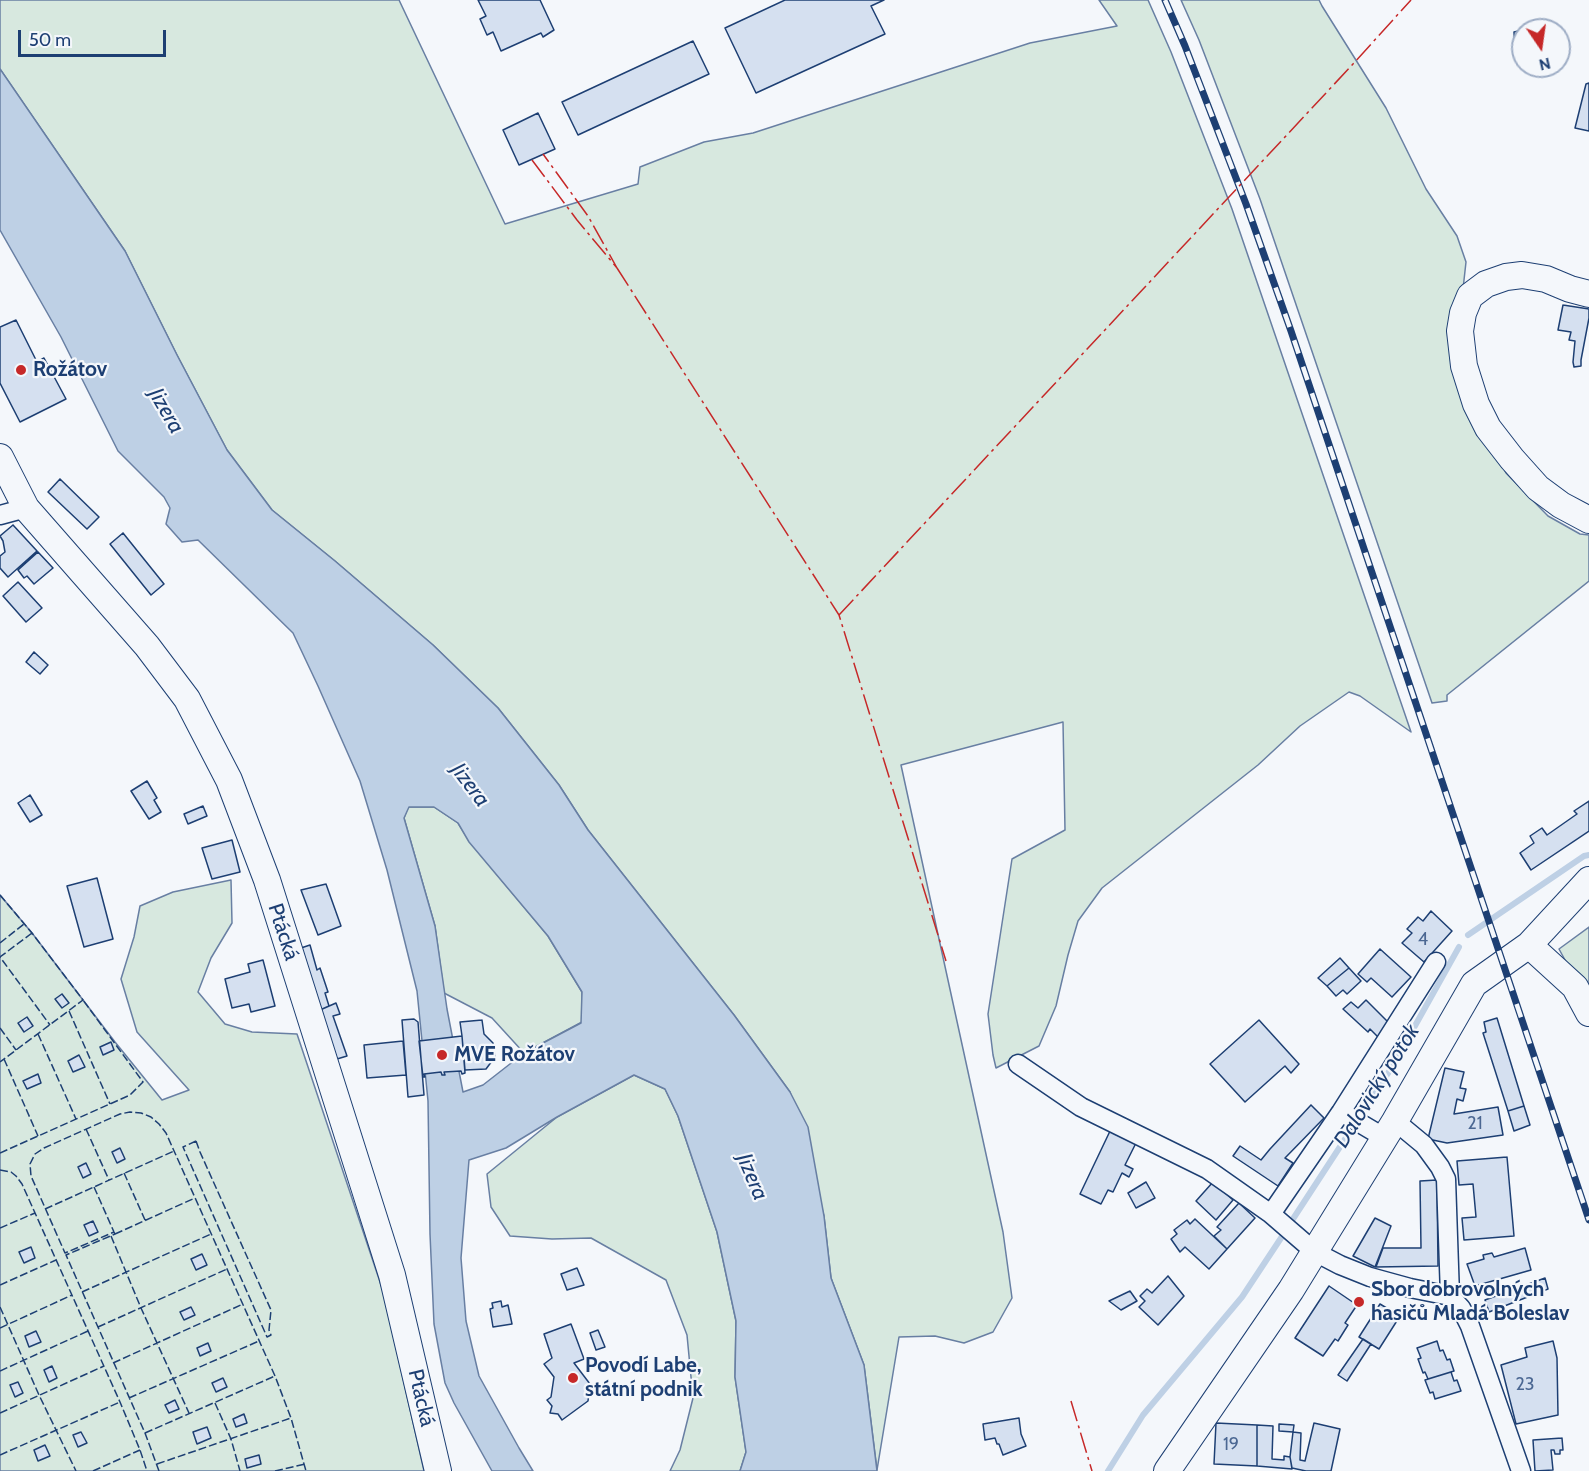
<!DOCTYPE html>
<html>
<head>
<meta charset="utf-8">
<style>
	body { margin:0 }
	#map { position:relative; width:1589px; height:1471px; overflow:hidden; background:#f4f7fb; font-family:Cabin,sans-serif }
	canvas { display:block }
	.north { position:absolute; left:1511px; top:18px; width:60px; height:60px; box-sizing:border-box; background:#f4f7fb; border:2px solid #9eadc5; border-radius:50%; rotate:167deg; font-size:16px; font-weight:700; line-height:24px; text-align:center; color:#1d3f73 }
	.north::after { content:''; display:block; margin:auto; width:21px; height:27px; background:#c62828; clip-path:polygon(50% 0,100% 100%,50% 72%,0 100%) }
	.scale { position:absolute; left:18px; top:30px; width:148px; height:27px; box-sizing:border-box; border:3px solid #1d3f73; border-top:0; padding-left:8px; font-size:18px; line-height:21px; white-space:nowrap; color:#1d3f73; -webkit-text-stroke:4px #f4f7fb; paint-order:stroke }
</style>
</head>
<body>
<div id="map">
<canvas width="1589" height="1471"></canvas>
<div class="north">N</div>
<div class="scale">50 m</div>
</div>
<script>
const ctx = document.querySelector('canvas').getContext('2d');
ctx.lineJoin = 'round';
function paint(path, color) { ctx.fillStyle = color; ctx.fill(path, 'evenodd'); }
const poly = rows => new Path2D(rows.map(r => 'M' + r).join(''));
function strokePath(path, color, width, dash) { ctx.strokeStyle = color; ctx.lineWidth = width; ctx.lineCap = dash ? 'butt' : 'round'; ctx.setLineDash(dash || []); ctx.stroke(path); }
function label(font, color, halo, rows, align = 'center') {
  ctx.font = font + ' Cabin,sans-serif'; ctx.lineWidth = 4.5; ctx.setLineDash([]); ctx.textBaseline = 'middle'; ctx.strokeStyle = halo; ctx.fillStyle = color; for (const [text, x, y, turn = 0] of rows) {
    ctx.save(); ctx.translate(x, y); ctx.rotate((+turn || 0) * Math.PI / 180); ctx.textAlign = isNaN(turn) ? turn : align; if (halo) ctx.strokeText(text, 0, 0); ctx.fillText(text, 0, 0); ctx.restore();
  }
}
const green = poly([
	[0,0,399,0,505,224,638,184,640,167,704,142,753,133,1030,43,1117,26,1099,0,1148,0,1171,52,1232,209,1411,732,1360,696,1349,692,1300,726,1258,765,1102,888,1078,921,1068,955,1056,1006,1039,1046,996,1068,993,1055,988,1014,1012,859,1065,830,1063,722,901,765,1003,1232,1012,1298,993,1332,964,1343,935,1336,899,1337,877,1470,864,1365,831,1278,824,1216,790,1092,734,1015,588,830,559,785,498,708,433,645,335,561,272,510,227,450,177,355,125,251,0,69,0,0],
	[1181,0,1319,0,1322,6,1386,108,1426,189,1457,236,1466,262,1463,289,1478,422,1506,473,1548,516,1580,534,1589,535,1589,581,1447,695,1447,701,1432,703,1260,199,1199,40,1181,0],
	[408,807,434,807,458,823,470,842,548,936,582,992,582,1022,524,1053,492,1018,444,993,435,926,404,818,408,807],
	[231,880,232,923,211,958,198,992,225,1024,252,1032,297,1034,384,1294,424,1471,0,1471,0,895,32,933,115,1042,162,1100,189,1090,137,1032,121,979,134,937,140,906,173,892,231,880],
	[1589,927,1589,1004,1559,949,1589,927],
	[634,1075,665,1089,678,1116,717,1232,736,1321,735,1377,746,1452,740,1471,670,1471,680,1450,693,1398,687,1335,666,1280,591,1238,552,1239,510,1236,491,1207,487,1174,557,1117,634,1075]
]);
const water = poly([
	[0,69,125,251,177,355,227,450,272,510,335,561,433,645,498,708,559,785,588,830,734,1015,790,1092,808,1127,824,1216,831,1278,864,1365,877,1471,740,1471,746,1452,735,1377,736,1321,717,1232,678,1116,665,1089,634,1075,557,1117,506,1148,469,1160,461,1258,466,1321,479,1376,519,1448,533,1471,492,1471,454,1403,445,1383,434,1324,430,1234,428,1101,417,991,387,870,360,781,318,686,293,633,198,540,182,542,166,524,170,508,164,497,118,451,61,337,0,230,0,69],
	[409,807,434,807,458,823,469,842,548,936,582,992,581,1023,524,1053,483,1085,463,1092,447,1009,435,926,404,818,409,807]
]);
const stream = poly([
	[1468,935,1584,856,1589,855],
	[1291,1222,1392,1067,1459,947],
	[1108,1471,1143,1415,1242,1297,1283,1235]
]);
const building = poly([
	[478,0,540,0,554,30,543,37,541,33,501,51,493,32,487,35,480,19,486,16,478,0],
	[785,0,884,0,871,6,885,34,756,93,725,28,785,0],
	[1523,30,1523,48,1515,49,1514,32,1523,30],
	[693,41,709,74,578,135,562,102,693,41],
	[1589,83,1589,131,1575,128,1586,84,1589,83],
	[538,113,555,149,519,165,503,130,538,113],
	[1563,305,1589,309,1589,318,1581,360,1581,366,1574,367,1573,362,1575,341,1569,340,1571,332,1558,330,1563,305],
	[16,320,37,362,44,358,66,399,20,422,0,383,0,327,16,320],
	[60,479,99,517,87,529,48,492,60,479],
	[13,525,37,551,8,577,0,568,0,556,5,552,3,541,0,536,13,525],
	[123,533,164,584,151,595,110,544,123,533],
	[38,552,53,568,34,584,27,576,24,578,18,570,38,552],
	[18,582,42,608,26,622,3,596,18,582],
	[34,652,48,665,40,674,26,662,34,652],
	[147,781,157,798,154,800,161,812,149,819,131,791,147,781],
	[30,795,42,815,30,822,18,803,30,795],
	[1589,801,1589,831,1531,870,1520,853,1534,843,1530,836,1542,828,1547,835,1577,814,1574,811,1589,801],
	[203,806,207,816,188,824,184,814,203,806],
	[232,840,240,872,212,879,202,848,232,840],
	[97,878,113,939,84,947,67,886,97,878],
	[326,884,341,926,318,935,301,890,326,884],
	[1431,911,1452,931,1424,962,1402,943,1412,933,1407,929,1418,917,1423,921,1431,911],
	[310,945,317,970,320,968,328,992,325,993,329,1006,320,1010,301,948,310,945],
	[1380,949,1411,977,1392,997,1371,978,1367,982,1358,974,1380,949],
	[1340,958,1349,968,1327,986,1318,978,1340,958],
	[263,960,275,1006,251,1012,249,1004,232,1008,225,979,250,972,248,964,263,960],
	[1349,968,1361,981,1347,994,1343,990,1336,996,1327,986,1349,968],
	[62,994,69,1003,62,1008,55,999,62,994],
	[1366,1000,1389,1023,1379,1038,1370,1029,1368,1032,1343,1009,1351,1002,1358,1008,1366,1000],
	[336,1003,340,1014,333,1016,347,1056,337,1059,320,1010,336,1003],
	[27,1017,33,1026,24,1032,18,1023,27,1017],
	[1497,1018,1524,1106,1508,1111,1483,1033,1486,1032,1484,1022,1497,1018],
	[414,1019,418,1022,424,1095,408,1097,402,1020,414,1019],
	[482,1020,484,1034,493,1043,495,1057,486,1069,465,1070,462,1036,460,1022,482,1020],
	[1259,1020,1299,1064,1291,1073,1285,1066,1245,1102,1210,1064,1259,1020],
	[462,1036,465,1073,462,1074,461,1071,444,1072,445,1075,442,1075,441,1072,424,1074,425,1077,423,1077,419,1041,462,1036],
	[403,1041,406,1075,367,1078,364,1045,403,1041],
	[111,1042,114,1050,103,1055,100,1047,111,1042],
	[79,1055,85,1067,73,1072,68,1061,79,1055],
	[1445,1068,1464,1072,1460,1088,1466,1089,1463,1101,1457,1099,1454,1114,1498,1107,1503,1135,1447,1143,1428,1139,1445,1068],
	[38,1074,41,1083,27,1089,23,1081,38,1074],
	[1311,1105,1324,1118,1285,1158,1293,1163,1278,1186,1233,1156,1240,1146,1261,1160,1270,1149,1311,1105],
	[1524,1106,1530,1125,1514,1131,1508,1111,1524,1106],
	[1111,1129,1137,1141,1125,1165,1133,1169,1129,1177,1122,1173,1113,1192,1108,1190,1101,1204,1080,1194,1111,1129],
	[120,1148,125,1159,117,1163,112,1152,120,1148],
	[1507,1157,1514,1236,1464,1240,1462,1218,1476,1217,1473,1184,1459,1185,1457,1161,1507,1157],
	[86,1163,91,1174,83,1178,78,1167,86,1163],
	[1437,1180,1438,1266,1376,1267,1383,1248,1421,1248,1420,1181,1437,1180],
	[1146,1182,1155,1198,1136,1208,1128,1193,1146,1182],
	[1213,1182,1233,1200,1216,1220,1196,1201,1213,1182],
	[1239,1203,1255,1218,1227,1249,1214,1236,1221,1230,1217,1227,1239,1203],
	[1375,1218,1391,1226,1375,1267,1353,1256,1375,1218],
	[1195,1219,1227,1249,1209,1269,1185,1247,1180,1252,1171,1239,1177,1234,1174,1230,1187,1220,1190,1224,1195,1219],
	[93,1221,98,1232,89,1236,84,1225,93,1221],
	[31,1247,35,1258,24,1263,19,1252,31,1247],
	[1525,1248,1531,1270,1475,1286,1467,1264,1484,1259,1483,1255,1492,1253,1494,1257,1525,1248],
	[202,1254,207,1265,196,1270,191,1259,202,1254],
	[577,1268,584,1285,567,1290,561,1274,577,1268],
	[1168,1276,1184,1296,1158,1325,1139,1307,1145,1301,1140,1296,1147,1289,1152,1293,1168,1276],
	[1545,1278,1548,1289,1489,1312,1485,1300,1545,1278],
	[1329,1286,1357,1305,1345,1323,1348,1325,1338,1341,1335,1339,1323,1356,1295,1338,1329,1286],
	[1130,1291,1137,1301,1121,1310,1109,1301,1130,1291],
	[501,1301,502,1307,508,1305,512,1324,493,1327,490,1309,493,1308,492,1303,501,1301],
	[1380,1304,1400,1316,1379,1349,1359,1337,1380,1304],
	[191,1307,195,1315,184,1320,180,1312,191,1307],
	[571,1324,584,1359,574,1363,590,1384,588,1401,562,1420,558,1414,550,1413,552,1406,547,1400,551,1397,554,1377,544,1364,552,1358,544,1334,571,1324],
	[598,1330,605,1347,596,1350,590,1333,598,1330],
	[36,1331,41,1342,29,1347,25,1336,36,1331],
	[1363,1339,1371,1344,1347,1381,1338,1375,1363,1339],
	[1437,1341,1440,1351,1443,1350,1447,1360,1450,1359,1454,1371,1428,1379,1425,1372,1423,1373,1418,1359,1421,1358,1417,1348,1437,1341],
	[1553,1341,1557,1358,1558,1415,1516,1424,1501,1365,1527,1357,1525,1348,1553,1341],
	[208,1343,211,1351,200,1356,197,1348,208,1343],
	[52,1366,57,1378,49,1382,44,1370,52,1366],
	[1451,1372,1454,1381,1457,1380,1461,1391,1435,1399,1433,1392,1430,1393,1425,1380,1451,1372],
	[223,1378,227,1387,216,1392,212,1383,223,1378],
	[18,1382,23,1393,15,1397,10,1385,18,1382],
	[175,1400,179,1409,169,1413,165,1405,175,1400],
	[244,1414,247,1423,236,1427,233,1419,244,1414],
	[1019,1418,1021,1434,1026,1446,1003,1455,999,1444,997,1444,995,1438,985,1440,983,1424,1019,1418],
	[1216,1423,1257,1425,1257,1466,1214,1464,1216,1423],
	[1314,1423,1340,1429,1331,1471,1306,1471,1292,1468,1290,1457,1293,1432,1301,1433,1300,1460,1305,1461,1314,1423],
	[1279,1424,1294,1425,1293,1432,1279,1431,1279,1424],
	[1257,1425,1273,1426,1272,1459,1284,1460,1284,1456,1290,1457,1292,1469,1257,1466,1257,1425],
	[207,1427,211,1438,197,1444,193,1432,207,1427],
	[81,1432,87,1443,78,1447,73,1435,81,1432],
	[1562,1438,1563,1450,1560,1450,1560,1454,1555,1454,1554,1450,1551,1450,1553,1470,1535,1471,1533,1440,1562,1438],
	[45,1445,50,1456,38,1461,34,1450,45,1445],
	[259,1455,261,1464,247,1468,245,1459,259,1455]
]);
const street = poly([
	[0,515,26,508],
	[1018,1064,1081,1107,1207,1169,1271,1214,1315,1252,1340,1265,1370,1277,1410,1288,1450,1296],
	[1341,1112,1385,1138],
	[1395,1121,1424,1145,1440,1167,1446,1179,1450,1296,1461,1308,1470,1326,1521,1471],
	[1271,1214,1341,1112,1436,962]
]);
const secondary = poly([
	[1589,294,1570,289,1546,279,1522,275,1506,277,1486,284,1470,296,1463,313,1460,331,1464,366,1476,404,1488,428,1512,459,1538,488,1561,505,1589,520],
	[0,457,26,508,147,646,187,699,229,780,267,880,392,1275,438,1471],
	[1529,945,1575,987,1589,1013],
	[1167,1471,1291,1290,1395,1121,1474,984,1529,945,1589,880]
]);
const rail = poly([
	[1165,0,1185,46,1246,204,1291,331,1589,1220]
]);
const fence = poly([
	[0,895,32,933,83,1000,0,1062],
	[32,933,0,957,50,1025],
	[0,943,24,924],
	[69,1011,110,1104],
	[0,1028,16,1050],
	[38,1034,76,1119],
	[4,1059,38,1136],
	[86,1129,109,1180],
	[196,1141,200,1152,271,1310,269,1330,271,1335,267,1337,183,1147,196,1141],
	[0,1153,130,1095,143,1082,83,1000],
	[0,1170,11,1172,16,1176,22,1184,120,1402,140,1450,147,1471],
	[124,1173,145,1220],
	[94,1187,114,1232],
	[45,1209,174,1151],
	[0,1228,35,1213],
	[115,1234,195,1198],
	[111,1236,141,1308,189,1413],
	[0,1285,56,1260],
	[82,1292,211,1234],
	[0,1307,39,1395,76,1471],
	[98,1327,227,1269],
	[0,1328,72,1295],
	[113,1363,243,1304],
	[0,1371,88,1331],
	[129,1398,259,1341],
	[215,1403,231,1439,240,1471],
	[0,1413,104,1366],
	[145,1433,275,1376],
	[0,1455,120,1402],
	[157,1464,291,1418],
	[93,1471,140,1450],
	[159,1471,145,1433,66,1255,115,1234,114,1232,65,1253,31,1176,30,1164,35,1154,44,1148,120,1114,130,1112,141,1113,151,1117,159,1124,166,1133,275,1376,291,1418,306,1471],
	[275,1471,305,1464]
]);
const power = poly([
	[532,160,577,220,617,268,588,216,543,154],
	[617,268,839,615,946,961],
	[839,615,1353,64,1411,0],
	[1071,1401,1092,1471]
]);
const markers = [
	[21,370,6,"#c62828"],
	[442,1055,6,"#c62828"],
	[1359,1302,6,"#c62828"],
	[573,1378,6,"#c62828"]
];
const numberNames = [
	["4",1423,940],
	["21",1475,1124],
	["23",1525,1385],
	["19",1231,1445]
];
const poiNames = [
	["Rožátov",33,370],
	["MVE Rožátov",454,1055],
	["Sbor dobrovolných",1371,1290],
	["hasičů Mladá Boleslav",1371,1314],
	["Povodí Labe,",585,1366],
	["státní podnik",585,1390]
];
const streetNames = [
	["Ptácká",283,932,72],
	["Ptácká",421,1398,77]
];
const waterNames = [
	["Jizera",166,411,60],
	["Jizera",470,785,53],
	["Dalovický potok",1377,1086,-58],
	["Jizera",752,1177,67]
];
paint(green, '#d7e8df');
strokePath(green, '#687fa3', 1.5);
paint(water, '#bed0e5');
strokePath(water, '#687fa3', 1.5);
strokePath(stream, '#bed0e5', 6);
paint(building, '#d5e0f0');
strokePath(building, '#1d3f73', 1.5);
strokePath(street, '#1d3f73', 21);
strokePath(secondary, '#1d3f73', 28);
strokePath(street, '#f4f7fb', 18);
strokePath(secondary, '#f4f7fb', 26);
strokePath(rail, '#1d3f73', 7);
strokePath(rail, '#f4f7fb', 4.5, [14]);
strokePath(fence, '#1d3f73', 1.5, [8, 3]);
strokePath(power, '#c62828', 1.5, [21, 4.5, 3, 4.5]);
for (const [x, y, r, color] of markers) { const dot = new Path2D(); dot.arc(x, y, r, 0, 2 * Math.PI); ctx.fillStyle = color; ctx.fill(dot); strokePath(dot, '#f4f7fb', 2); }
label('18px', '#4b6792', null, numberNames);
label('bold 21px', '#1d3f73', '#f4f7fb', poiNames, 'left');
label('21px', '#1d3f73', '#f4f7fb', streetNames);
label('italic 22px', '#1d3f73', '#f4f7fb', waterNames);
</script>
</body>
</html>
